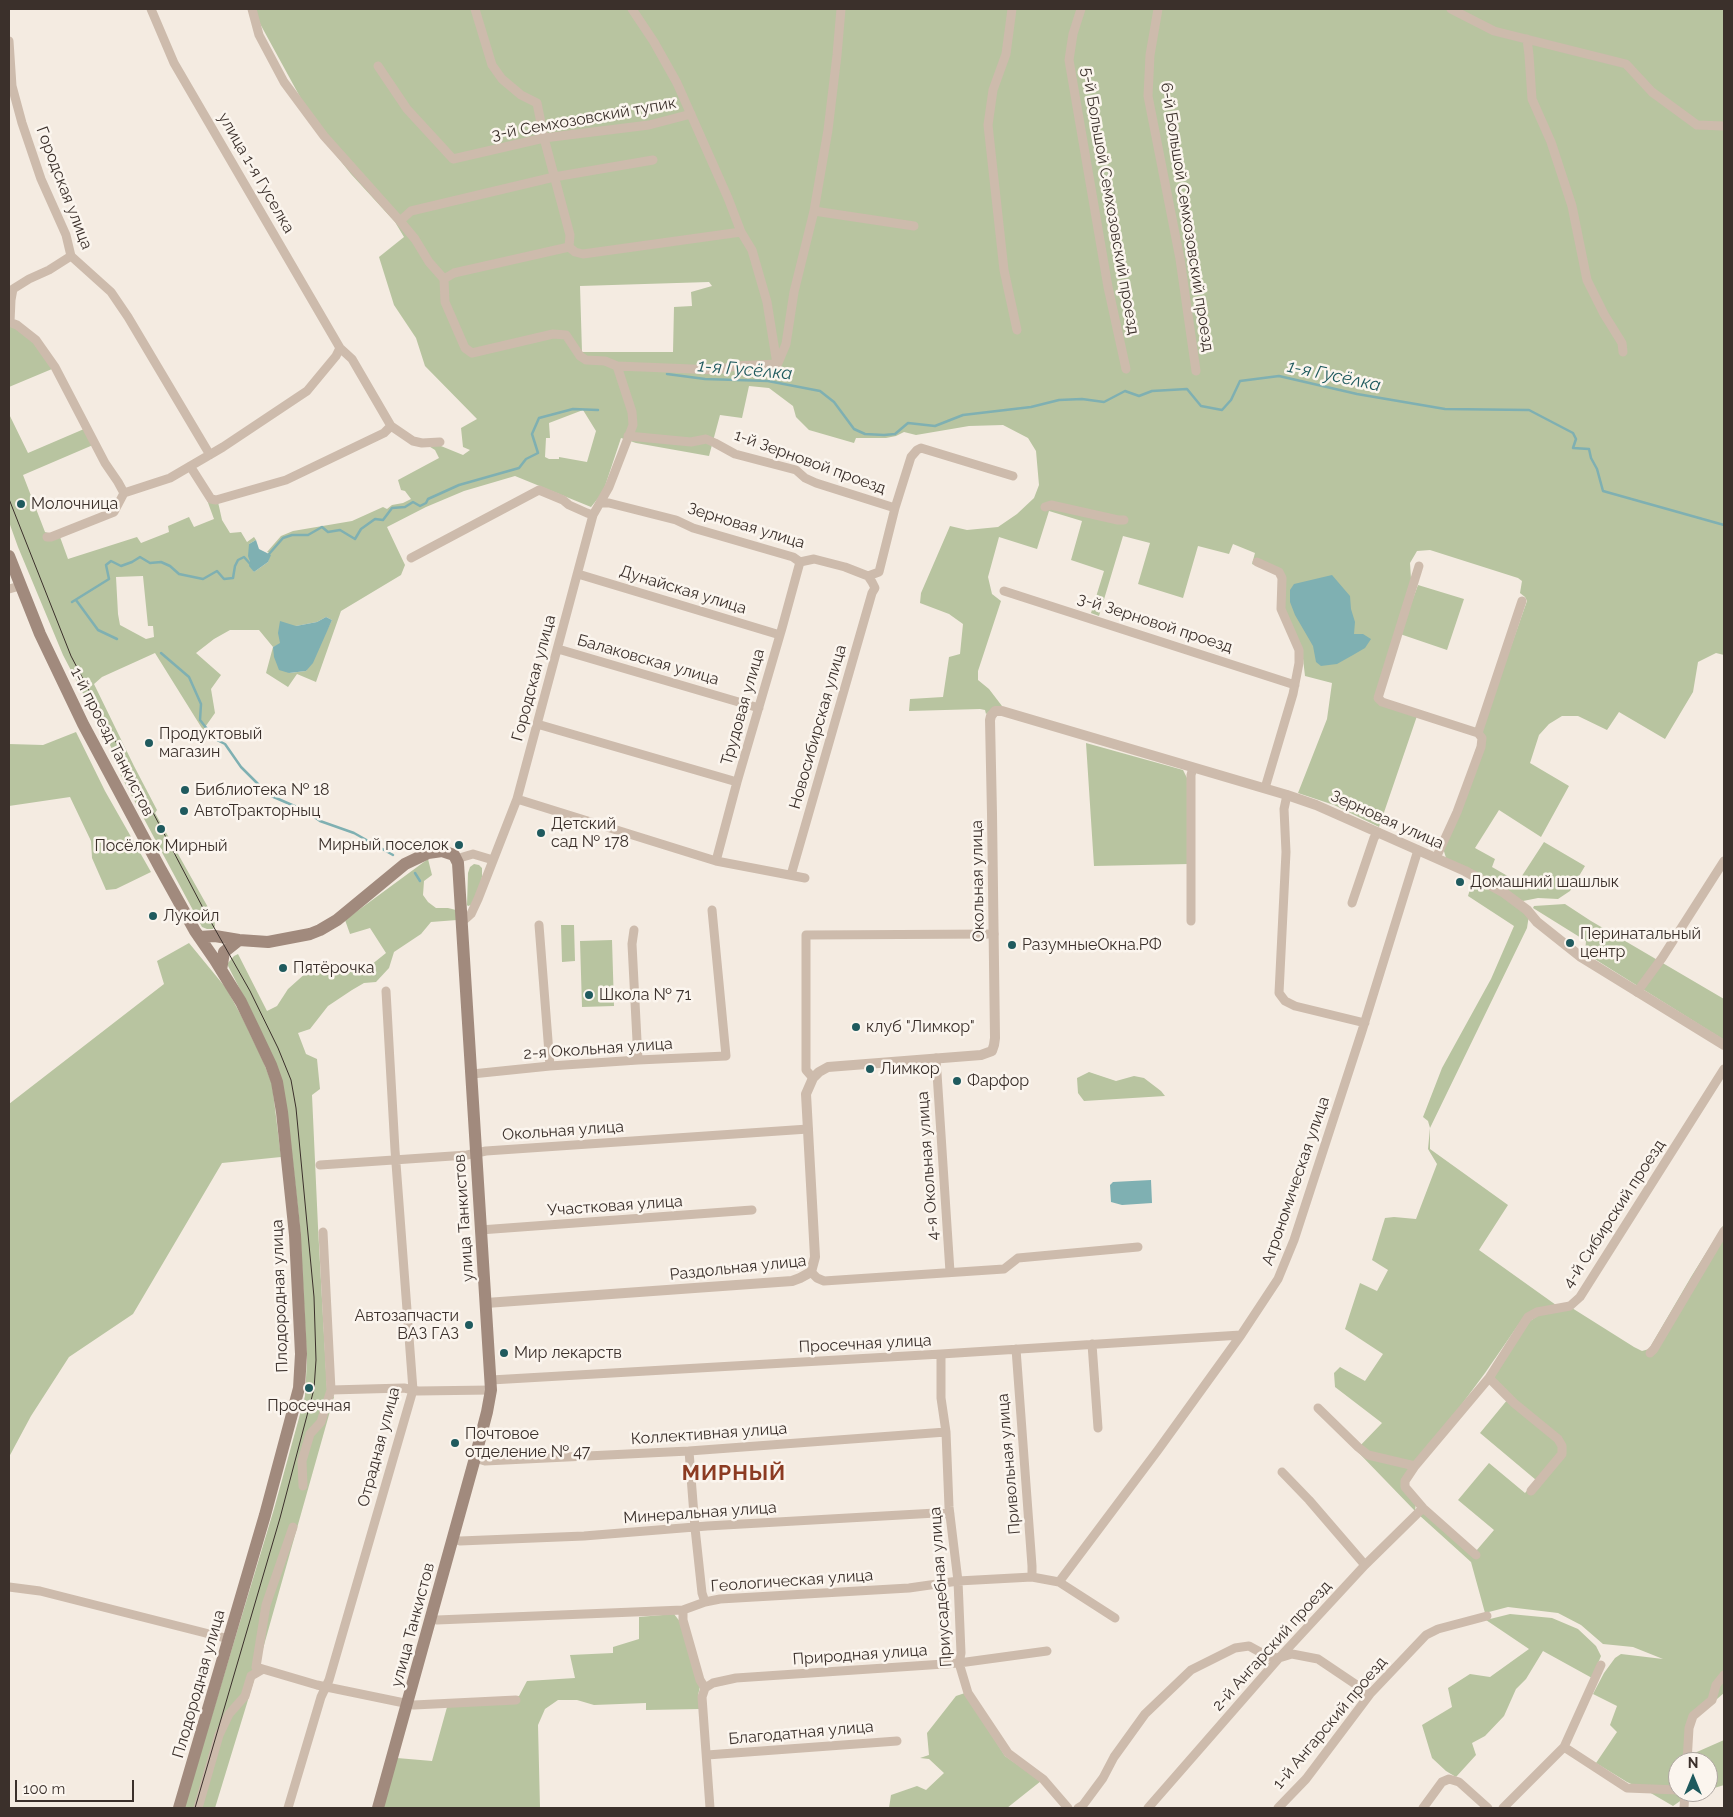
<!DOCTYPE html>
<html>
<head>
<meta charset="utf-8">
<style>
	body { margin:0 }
	#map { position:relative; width:1733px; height:1817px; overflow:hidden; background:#f4ebe1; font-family:Raleway,sans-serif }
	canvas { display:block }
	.frame { position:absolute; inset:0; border:10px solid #3b302b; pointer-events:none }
	.north { position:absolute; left:1668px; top:1752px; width:50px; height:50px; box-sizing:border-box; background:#fbf5ee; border:1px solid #aea6a0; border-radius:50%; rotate:0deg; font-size:14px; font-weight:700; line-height:20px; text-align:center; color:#3b302b }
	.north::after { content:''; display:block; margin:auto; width:18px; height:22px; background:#1f5a5e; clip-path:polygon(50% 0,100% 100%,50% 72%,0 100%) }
	.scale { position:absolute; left:15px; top:1780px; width:119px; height:22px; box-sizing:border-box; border:2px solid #3b302b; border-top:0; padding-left:6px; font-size:15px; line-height:18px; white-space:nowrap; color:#3b302b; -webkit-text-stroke:4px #fbf5ee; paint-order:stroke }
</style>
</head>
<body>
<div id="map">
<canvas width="1733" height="1817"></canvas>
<div class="frame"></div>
<div class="north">N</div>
<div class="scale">100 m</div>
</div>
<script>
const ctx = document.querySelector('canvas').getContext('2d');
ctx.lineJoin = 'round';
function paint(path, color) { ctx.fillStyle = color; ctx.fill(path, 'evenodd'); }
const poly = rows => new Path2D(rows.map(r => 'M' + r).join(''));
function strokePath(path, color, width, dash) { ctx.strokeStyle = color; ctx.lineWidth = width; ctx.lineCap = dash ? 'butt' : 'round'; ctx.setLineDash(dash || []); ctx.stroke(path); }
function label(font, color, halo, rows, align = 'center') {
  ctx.font = font + ' Raleway,sans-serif'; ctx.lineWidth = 5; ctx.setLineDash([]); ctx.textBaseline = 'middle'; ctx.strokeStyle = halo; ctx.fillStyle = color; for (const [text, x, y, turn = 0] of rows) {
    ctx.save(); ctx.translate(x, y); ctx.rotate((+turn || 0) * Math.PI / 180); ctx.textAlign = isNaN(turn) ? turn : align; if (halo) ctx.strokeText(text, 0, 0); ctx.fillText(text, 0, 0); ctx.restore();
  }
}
const green = poly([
	[252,9,1724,9,1724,655,1716,653,1698,662,1693,692,1665,739,1619,712,1607,730,1578,716,1562,716,1549,724,1539,735,1530,763,1569,786,1541,837,1499,810,1475,848,1495,859,1492,867,1518,882,1544,842,1585,866,1570,891,1558,899,1538,898,1523,901,1446,858,1443,848,1498,683,1527,601,1525,597,1520,593,1522,581,1518,578,1430,550,1417,551,1410,563,1411,579,1376,695,1417,716,1379,827,1334,805,1298,793,1327,719,1332,683,1305,676,1302,650,1284,609,1278,574,1252,564,1255,553,1233,544,1229,554,1198,546,1183,598,1138,584,1150,543,1123,536,1099,616,1091,613,1104,571,1071,560,1082,521,1049,511,1037,549,999,537,988,577,992,594,1001,601,978,671,978,680,989,689,1002,706,995,707,986,714,985,710,980,709,909,711,910,699,943,697,949,657,960,654,963,624,949,614,920,603,921,593,950,526,967,530,998,527,1017,514,1034,498,1039,485,1036,451,1028,438,1003,425,969,426,916,435,904,432,896,436,886,438,856,438,854,443,809,430,796,417,793,406,769,388,749,386,742,418,720,415,709,456,636,443,621,438,603,492,591,507,515,476,464,491,426,507,387,527,405,565,401,575,341,611,316,682,297,674,288,687,266,673,273,647,259,630,230,630,214,639,196,653,221,675,211,689,215,713,203,730,155,653,102,677,94,684,134,766,157,810,155,813,214,918,215,926,213,929,207,929,202,927,120,774,123,770,63,655,18,547,9,522,9,414,28,453,84,429,93,445,23,475,45,532,60,537,68,559,137,537,141,543,169,532,168,526,189,517,194,527,214,519,207,500,218,502,222,520,230,533,241,532,247,542,254,537,256,540,249,544,250,564,254,572,268,562,270,553,267,552,281,536,293,531,352,521,383,507,387,509,392,505,403,503,411,499,405,491,401,490,398,480,439,458,435,450,427,445,436,444,463,455,470,450,463,447,461,428,477,419,425,366,416,338,394,305,379,257,404,237,395,222,351,174,323,139],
	[709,282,712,286,691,292,692,306,674,307,673,352,582,352,580,286],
	[583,410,596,431,587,462,559,457,559,459,549,459,545,457,546,438,550,438,549,423],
	[143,576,148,626,153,626,154,637,146,639,120,625,118,614,116,577],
	[326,617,332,620,306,671,289,673,273,647,280,644,296,626,317,622],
	[9,326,17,327,34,342,52,369,9,387],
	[1418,585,1464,599,1447,650,1400,634],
	[76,732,105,791,151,872,116,889,106,890,92,858,91,841,70,797,9,806,9,744,43,745],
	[1086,743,1183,770,1187,778,1189,864,1094,866],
	[428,859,432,875,424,881,423,895,428,902,436,908,448,908,456,910,457,920,431,922,421,934,394,952,389,968,376,982,364,983,352,990,328,1006,310,1029,298,1033,306,1054,317,1059,320,1089,312,1095,318,1227,327,1389,334,1397,255,1677,215,1808,184,1808,274,1509,305,1396,307,1360,300,1227,287,1110,246,1001,227,964,234,956,238,954,267,1011,277,1006,288,989,307,972,342,968,351,972,371,965,386,953,370,928,350,934,345,920],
	[474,864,479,865,482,868,482,877,477,895,471,905,468,906,467,905,468,873,470,867],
	[1473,879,1502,895,1529,915,1527,928,1430,1128,1430,1149,1508,1205,1479,1250,1556,1305,1525,1315,1485,1373,1453,1416,1403,1479,1416,1503,1415,1511,1356,1450,1382,1423,1335,1387,1334,1373,1340,1367,1365,1381,1383,1354,1345,1329,1360,1283,1377,1291,1388,1270,1372,1260,1385,1218,1394,1217,1416,1219,1437,1164,1428,1149,1430,1128,1428,1121,1423,1117,1442,1068,1491,979,1514,926,1468,896],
	[1565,904,1591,921,1724,999,1724,1040,1585,953,1586,941,1533,908,1534,906],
	[561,925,574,925,575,961,562,962],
	[612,940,614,1006,582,1007,580,941],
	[189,943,226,988,242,1017,263,1061,272,1084,281,1157,222,1163,133,1314,69,1357,31,1416,9,1457,9,1104,164,984,157,961],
	[1089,1072,1116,1081,1134,1076,1144,1078,1161,1091,1165,1096,1084,1101,1078,1093,1077,1078],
	[1724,1224,1724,1617,1723,1619,1724,1620,1724,1693,1696,1717,1693,1724,1690,1755,1724,1740,1724,1785,1708,1790,1708,1762,1678,1762,1678,1792,1703,1792,1686,1797,1673,1806,1649,1792,1627,1782,1596,1763,1617,1732,1610,1725,1617,1706,1593,1694,1604,1673,1615,1658,1621,1654,1663,1659,1633,1647,1603,1644,1581,1625,1558,1613,1508,1607,1485,1613,1471,1562,1419,1515,1424,1511,1476,1551,1494,1530,1458,1500,1489,1463,1525,1493,1536,1480,1480,1433,1508,1399,1489,1383,1530,1321,1539,1315,1572,1308,1634,1347,1642,1351,1649,1349,1691,1277],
	[674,1614,681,1623,700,1687,698,1695,700,1709,646,1710,646,1703,594,1705,577,1700,558,1700,545,1709,538,1725,540,1808,382,1808,397,1758,432,1761,449,1700,519,1696,527,1681,575,1678,570,1655,613,1653,613,1647,639,1639,639,1617],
	[1510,1614,1552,1618,1578,1629,1596,1646,1601,1656,1592,1678,1543,1651,1526,1679,1516,1689,1504,1716,1485,1736,1472,1743,1476,1755,1456,1777,1446,1771,1432,1758,1422,1725,1452,1707,1448,1688,1470,1674,1490,1677,1529,1649,1486,1620],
	[965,1693,1005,1756,1041,1781,1007,1808,889,1808,891,1795,917,1786,926,1790,944,1773,929,1759,920,1758,929,1755,927,1733,956,1696]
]);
const water = poly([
	[256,540,259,549,271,555,268,562,254,572,249,566,250,562,248,556,249,544],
	[1332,575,1350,596,1351,609,1355,622,1354,634,1363,634,1371,639,1365,648,1353,655,1337,664,1321,666,1316,662,1313,646,1295,615,1290,602,1290,590,1294,584],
	[326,617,332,620,313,663,306,671,289,673,279,670,274,657,273,647,280,643,278,633,280,621,296,626,317,622],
	[1151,1180,1152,1203,1122,1205,1111,1202,1110,1185,1113,1182]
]);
const stream = poly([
	[667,374,705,379,768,381,820,391,834,402,854,429,865,434,884,435,895,434,908,423,935,426,963,415,1031,407,1059,400,1082,399,1104,402,1125,391,1139,396,1152,391,1187,389,1201,406,1222,410,1231,400,1240,381,1279,376,1357,394,1445,409,1529,410,1573,433,1576,439,1573,448,1589,449,1591,458,1597,469,1603,491,1724,525],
	[269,554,283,538,292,535,308,535,322,527,328,532,340,530,355,539,361,529,375,519,383,520,392,508,405,507,413,502,420,506,426,503,428,499,459,485,519,468,526,459,538,453,532,434,539,418,573,409,598,410],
	[76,600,98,630,117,639],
	[72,602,109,579,106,565,111,561,121,566,132,562,140,557,150,563,161,562,170,566,179,574,203,579,217,571,224,579,233,578,235,566,238,560,244,557,252,566],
	[161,653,189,677,201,704,200,720,215,739,225,744,241,767,262,788],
	[269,795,306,811,320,821,354,833,393,855],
	[415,873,420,881]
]);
const minor = poly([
	[151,9,174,63,340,348,352,359,391,426,413,441,422,443,440,442],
	[252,9,259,35,284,82,324,136,400,221,415,239,429,262,444,279,445,302,465,348,472,353,553,334,566,335,580,356,586,360,605,361,617,366,717,370,735,366,777,364],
	[475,9,492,65,502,79,521,95,537,103,544,138,570,235,569,247],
	[632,9,654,42,677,83,728,198,741,232,752,250,767,302,777,364],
	[1012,9,1006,54,993,90,988,125,1004,270,1017,330],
	[1081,9,1073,34,1069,60,1108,287,1126,369],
	[1158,9,1150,55,1148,96,1180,259,1196,371],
	[1451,9,1494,31,1626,64,1652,92,1697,125,1724,126],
	[1527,39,1529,55,1532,99,1551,142,1572,206,1587,280,1604,314,1622,343,1623,352],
	[9,41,12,86,22,123,41,179,66,235,71,256,111,292,128,317,210,455],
	[378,66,407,109,453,159,544,138,649,125,691,114],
	[814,211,914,226],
	[400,221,411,211,554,177,653,160],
	[444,279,454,273,569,247,575,252,583,254,741,232],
	[9,296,11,300,10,322],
	[11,300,13,289,29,279,49,270,71,256],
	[9,322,17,325,36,340,55,367,105,463,118,482,124,493,114,512,51,537,47,537],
	[778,363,786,344,794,292,814,211,828,130,837,55,841,9],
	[628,436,691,442,706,439,715,443,735,454,796,470,805,478,816,483,895,508],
	[190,466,211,499,216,500,286,480,384,433,391,426],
	[124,493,170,478,223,447,307,391,336,356,340,348],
	[600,503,609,503,676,520,693,528,793,557,800,562,814,559,845,567,868,576,872,582,875,588,872,593,791,875],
	[1045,507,1051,505,1118,520,1124,520],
	[411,558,539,490,563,500,569,505,587,513,593,515],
	[1257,562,1279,572,1282,578,1281,609,1299,650,1299,663,1293,694,1265,788],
	[1419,566,1378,698,1382,702,1478,733],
	[578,574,780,635],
	[868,576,879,572,895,508,911,457,917,450,921,448,1013,476],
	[9,589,20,586],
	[1004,591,1295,685],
	[558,649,759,708],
	[537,724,737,782],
	[1287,795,1284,809,1286,852,1279,993,1285,1001,1295,1006,1365,1023],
	[517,799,716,861,805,878],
	[1436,858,1457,812,1481,747,1482,738,1478,733,1522,601],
	[456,859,473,854,493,860],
	[716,861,737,782,782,628,800,562],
	[1352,903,1374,838,1378,832],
	[1191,921,1191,775,1193,768],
	[462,922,471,914,478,899,517,799,593,515,609,487,633,425,632,412,617,366],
	[539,925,550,1066],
	[634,930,632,944,638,1060],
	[1637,992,1662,958,1724,861],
	[936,1058,950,1272],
	[472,1074,550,1066,638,1060,726,1056,712,910],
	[813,1078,806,1070,806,935,994,934],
	[320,1165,467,1155,486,1151,808,1129],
	[480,1230,752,1210],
	[811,1272,817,1278,824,1281,1004,1269,1018,1258,1138,1247],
	[1092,1344,1098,1428],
	[1016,1349,1032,1566,1032,1577],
	[1650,1353,1654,1349,1724,1231],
	[941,1354,941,1398,946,1432,949,1507,958,1581,961,1653,959,1663,968,1693,1008,1753,1043,1779,1068,1808],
	[1489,1378,1514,1403,1558,1439,1562,1446,1562,1454,1531,1491],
	[491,1380,941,1354,1241,1335],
	[331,1390,404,1388,418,1391,491,1390],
	[1318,1408,1358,1447,1368,1455,1415,1466,1405,1481,1405,1487,1423,1508,1476,1555],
	[689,1451,695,1528,702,1593,705,1602],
	[475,1458,485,1461,689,1451,946,1432],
	[1415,1466,1489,1378,1528,1317,1537,1312,1570,1306,1580,1297,1724,1069],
	[1282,1472,1309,1500,1365,1565],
	[303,1486,302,1461,310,1434,321,1422,331,1390,323,1232],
	[293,1527,266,1605,256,1667,317,1685,414,1705,516,1700],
	[453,1539,460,1541,584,1536,707,1526,936,1513,950,1514],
	[1059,1582,1158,1450,1241,1335,1278,1279,1294,1240,1362,1031,1418,850],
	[9,1587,40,1591,229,1639],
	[683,1610,683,1620,700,1680,705,1688],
	[431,1618,437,1620,683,1610,705,1602,720,1599,909,1588,958,1581,1032,1577,1059,1582,1115,1618],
	[705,1688,713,1683,736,1678,959,1663,1047,1651],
	[705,1688,702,1697,710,1808],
	[1564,1747,1627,1788,1678,1790],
	[707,1755,897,1741],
	[1687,1762,1689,1728,1693,1716,1712,1700,1716,1685,1724,1675],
	[198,1808,219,1735,229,1714,245,1696,251,1676,263,1669],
	[288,1808,321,1697,329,1680,413,1390,395,1150,386,991],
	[1078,1808,1083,1805,1103,1778,1114,1757,1145,1714,1191,1670,1235,1648,1249,1646,1269,1657,1279,1658,1292,1654,1318,1659,1370,1694],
	[1148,1808,1279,1658,1365,1565,1423,1508],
	[1278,1808,1306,1779,1370,1694,1426,1635,1438,1629,1487,1616],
	[1423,1808,1442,1782,1449,1779,1459,1782,1488,1808],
	[1503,1808,1564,1747,1601,1665],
	[1684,1808,1685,1792]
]);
const tertiary = poly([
	[486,1303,792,1281,800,1278,811,1272,815,1257,806,1094,813,1078,819,1072,828,1067,981,1055,992,1051,994,1045,995,1038,992,814,990,720,991,716,995,711,1002,711,1287,795,1316,805,1465,871,1503,892,1527,910,1537,922,1581,957,1724,1045]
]);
const secondary = poly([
	[9,556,40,634,83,724,160,868,195,931,215,960,241,1002,254,1029,271,1065,277,1082,282,1112,295,1235,301,1354,299,1388,265,1515,179,1808],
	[199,937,215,936,239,940,268,942,310,934,320,930,337,920,405,864,428,853,442,851,454,855,458,863,491,1390,487,1412,475,1458,378,1808],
	[221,970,224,952,239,940]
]);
const tram = poly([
	[9,499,71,656,203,908,250,991,278,1048,291,1080,296,1108,314,1297,316,1360,314,1389,280,1518,195,1808]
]);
const markers = [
	[21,504,5,"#1f5a5e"],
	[149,743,5,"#1f5a5e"],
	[185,790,5,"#1f5a5e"],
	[184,811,5,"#1f5a5e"],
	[161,829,5,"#1f5a5e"],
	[541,833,5,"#1f5a5e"],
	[459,845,5,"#1f5a5e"],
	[1460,882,5,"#1f5a5e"],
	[153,916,5,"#1f5a5e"],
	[1570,943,5,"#1f5a5e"],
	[1012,945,5,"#1f5a5e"],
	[283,968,5,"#1f5a5e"],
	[589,995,5,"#1f5a5e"],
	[856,1027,5,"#1f5a5e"],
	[870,1069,5,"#1f5a5e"],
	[957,1081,5,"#1f5a5e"],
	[469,1325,5,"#1f5a5e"],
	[504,1353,5,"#1f5a5e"],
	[309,1388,5,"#1f5a5e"],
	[455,1443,5,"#1f5a5e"]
];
const streetNames = [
	["3-й Семхозовский тупик",584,119,-10],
	["улица 1-я Гуселка",256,173,60],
	["Городская улица",64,188,69],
	["5-й Большой Семхозовский проезд",1110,201,80],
	["6-й Большой Семхозовский проезд",1187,217,81],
	["1-й Зерновой проезд",810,462,20],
	["Зерновая улица",746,526,17],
	["Дунайская улица",683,590,17],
	["3-й Зерновой проезд",1155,623,18],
	["Балаковская улица",648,660,16],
	["Городская улица",534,678,-75],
	["Трудовая улица",743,707,-74],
	["Новосибирская улица",818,727,-74],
	["1-й проезд Танкистов",112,742,63],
	["Зерновая улица",1387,820,24],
	["Окольная улица",978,881,-91],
	["2-я Окольная улица",598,1049,-4],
	["Окольная улица",563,1131,-4],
	["4-я Окольная улица",928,1166,-94],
	["Агрономическая улица",1296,1181,-71],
	["Участковая улица",615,1206,-4],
	["4-й Сибирский проезд",1614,1214,-57],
	["улица Танкистов",464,1218,-94],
	["Раздольная улица",738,1268,-6],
	["Плодородная улица",280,1296,-92],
	["Просечная улица",865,1344,-3],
	["Коллективная улица",709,1434,-4],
	["Отрадная улица",379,1447,-75],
	["Привольная улица",1009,1464,-95],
	["Минеральная улица",700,1513,-4],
	["Геологическая улица",792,1581,-4],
	["Приусадебная улица",941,1587,-94],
	["улица Танкистов",413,1625,-75],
	["2-й Ангарский проезд",1272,1646,-48],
	["Природная улица",860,1655,-4],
	["Плодородная улица",199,1684,-74],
	["1-й Ангарский проезд",1330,1723,-50],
	["Благодатная улица",801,1733,-5]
];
const poiNames = [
	["Молочница",31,504],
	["Продуктовый",159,734],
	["магазин",159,752],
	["Библиотека № 18",195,790],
	["АвтоТракторныц",194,811],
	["Детский",551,824],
	["сад № 178",551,842],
	["Мирный поселок",449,845,"right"],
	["Посёлок Мирный",161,846,"center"],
	["Домашний шашлык",1470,882],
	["Лукойл",163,916],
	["Перинатальный",1580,934],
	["центр",1580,952],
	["РазумныеОкна.РФ",1022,945],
	["Пятёрочка",293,968],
	["Школа № 71",599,995],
	["клуб \"Лимкор\"",866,1027],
	["Лимкор",880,1069],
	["Фарфор",967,1081],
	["Автозапчасти",459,1316,"right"],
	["ВАЗ ГАЗ",459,1334,"right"],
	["Мир лекарств",514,1353],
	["Просечная",309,1406,"center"],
	["Почтовое",465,1434],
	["отделение № 47",465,1452]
];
const waterNames = [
	["1-я Гусёлка",745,370,5],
	["1-я Гусёлка",1334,376,12]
];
const districtNames = [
	["МИРНЫЙ",734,1474]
];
paint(green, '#b8c4a0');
paint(water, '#7fb0b2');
strokePath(stream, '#7fb0b2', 2.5);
strokePath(minor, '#cdbbac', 9);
strokePath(tertiary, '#cdbbac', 10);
strokePath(secondary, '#a18a7d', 12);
strokePath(tram, '#3b302b', 1);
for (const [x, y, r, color] of markers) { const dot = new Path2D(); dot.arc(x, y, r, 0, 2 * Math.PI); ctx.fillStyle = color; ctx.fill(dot); strokePath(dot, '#fbf5ee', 2); }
label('16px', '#3b302b', '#fbf5ee', streetNames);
label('16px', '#3b302b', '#fbf5ee', poiNames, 'left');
label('italic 18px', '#1f5a5e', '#fbf5ee', waterNames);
ctx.letterSpacing = '1px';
label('bold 21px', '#8c3b22', '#fbf5ee', districtNames);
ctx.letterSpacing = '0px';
</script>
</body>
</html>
